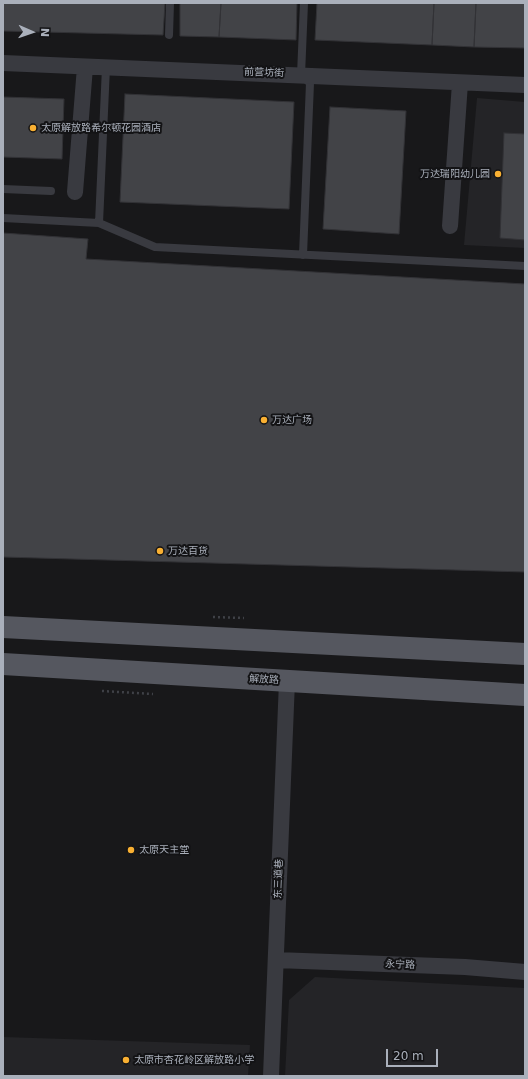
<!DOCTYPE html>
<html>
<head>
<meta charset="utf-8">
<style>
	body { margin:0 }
	#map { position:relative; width:528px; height:1079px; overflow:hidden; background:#18181a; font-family:"DejaVu Sans",sans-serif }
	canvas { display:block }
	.frame { position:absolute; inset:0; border:4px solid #aab0bb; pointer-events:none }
	.north { position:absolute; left:12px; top:12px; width:40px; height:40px; -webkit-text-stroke:3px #131315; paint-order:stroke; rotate:92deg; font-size:11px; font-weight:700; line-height:16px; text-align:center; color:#aab0bb }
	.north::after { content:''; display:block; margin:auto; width:14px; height:18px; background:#aab0bb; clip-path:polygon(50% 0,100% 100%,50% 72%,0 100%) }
	.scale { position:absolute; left:386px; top:1049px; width:52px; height:18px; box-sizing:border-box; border:2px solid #aab0bb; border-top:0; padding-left:5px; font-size:12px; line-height:14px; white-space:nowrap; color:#aab0bb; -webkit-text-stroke:3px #131315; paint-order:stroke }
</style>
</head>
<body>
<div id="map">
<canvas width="528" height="1079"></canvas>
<div class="frame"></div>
<div class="north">N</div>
<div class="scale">20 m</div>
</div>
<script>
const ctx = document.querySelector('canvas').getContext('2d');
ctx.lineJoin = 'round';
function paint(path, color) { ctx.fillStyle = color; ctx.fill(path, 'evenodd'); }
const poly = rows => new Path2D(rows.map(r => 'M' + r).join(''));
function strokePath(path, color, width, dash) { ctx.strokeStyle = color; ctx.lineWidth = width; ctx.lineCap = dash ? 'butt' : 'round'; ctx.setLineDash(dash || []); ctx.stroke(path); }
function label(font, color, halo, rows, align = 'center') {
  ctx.font = font + ' "DejaVu Sans","Noto Sans SC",sans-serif'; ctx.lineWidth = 4; ctx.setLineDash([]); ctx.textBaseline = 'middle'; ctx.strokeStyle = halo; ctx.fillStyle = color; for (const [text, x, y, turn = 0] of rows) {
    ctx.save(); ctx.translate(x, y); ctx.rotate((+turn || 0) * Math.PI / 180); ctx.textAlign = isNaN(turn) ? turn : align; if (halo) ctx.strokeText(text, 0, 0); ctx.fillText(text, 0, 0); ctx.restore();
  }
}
const built = poly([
	[477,98,525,102,525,248,464,245],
	[315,977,525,988,525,1076,285,1076,289,1000],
	[3,1037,250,1045,248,1076,3,1076]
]);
const building = poly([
	[3,3,165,3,163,35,3,31,3,3],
	[180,3,221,3,219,37,180,36,180,3],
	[221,3,297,3,296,40,219,37,221,3],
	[317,3,434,3,432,45,315,40,317,3],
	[434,3,476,3,474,47,432,45,434,3],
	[476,3,525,3,525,48,474,47,476,3],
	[125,94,294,102,289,209,120,202,125,94],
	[3,97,64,99,62,159,3,157,3,97],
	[330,107,406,111,399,234,323,229,330,107],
	[504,133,525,134,525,240,500,238,504,133],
	[3,233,88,239,86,259,525,284,525,572,3,557,3,233]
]);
const path = poly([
	[213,617,244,618],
	[102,691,153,694]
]);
const lane = poly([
	[169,35,170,3],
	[3,189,51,191],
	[3,218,99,223,155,247,525,266],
	[99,223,106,67],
	[303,255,310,83,301,75,304,3]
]);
const street = poly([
	[3,63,525,85],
	[75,192,85,67],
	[450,226,460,83],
	[276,960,465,967,525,972],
	[271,1076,287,681]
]);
const primary = poly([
	[3,627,525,654],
	[3,664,525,695]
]);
const markers = [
	[33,128,4,"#f9b032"],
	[498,174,4,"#f9b032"],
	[264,420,4,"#f9b032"],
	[160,551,4,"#f9b032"],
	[131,850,4,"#f9b032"],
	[126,1060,4,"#f9b032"]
];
const streetNames = [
	["前营坊街",264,73,2],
	["解放路",264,680,3],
	["东三道巷",279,879,-88],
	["永宁路",400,965,2]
];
const poiNames = [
	["太原解放路希尔顿花园酒店",41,128],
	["万达瑞阳幼儿园",490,174,"right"],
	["万达广场",272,420],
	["万达百货",168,551],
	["太原天主堂",139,850],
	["太原市杏花岭区解放路小学",134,1060]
];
paint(built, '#242427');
paint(building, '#424347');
strokePath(building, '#323236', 1);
strokePath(path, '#3f4147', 2.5, [2, 3]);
strokePath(lane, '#393a40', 8);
strokePath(street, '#393a40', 16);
strokePath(primary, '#55575f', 22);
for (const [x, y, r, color] of markers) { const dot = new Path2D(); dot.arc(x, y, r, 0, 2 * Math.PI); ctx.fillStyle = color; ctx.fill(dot); strokePath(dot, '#131315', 1.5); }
label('10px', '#aab0bb', '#131315', streetNames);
label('10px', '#aab0bb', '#131315', poiNames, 'left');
</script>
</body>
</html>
